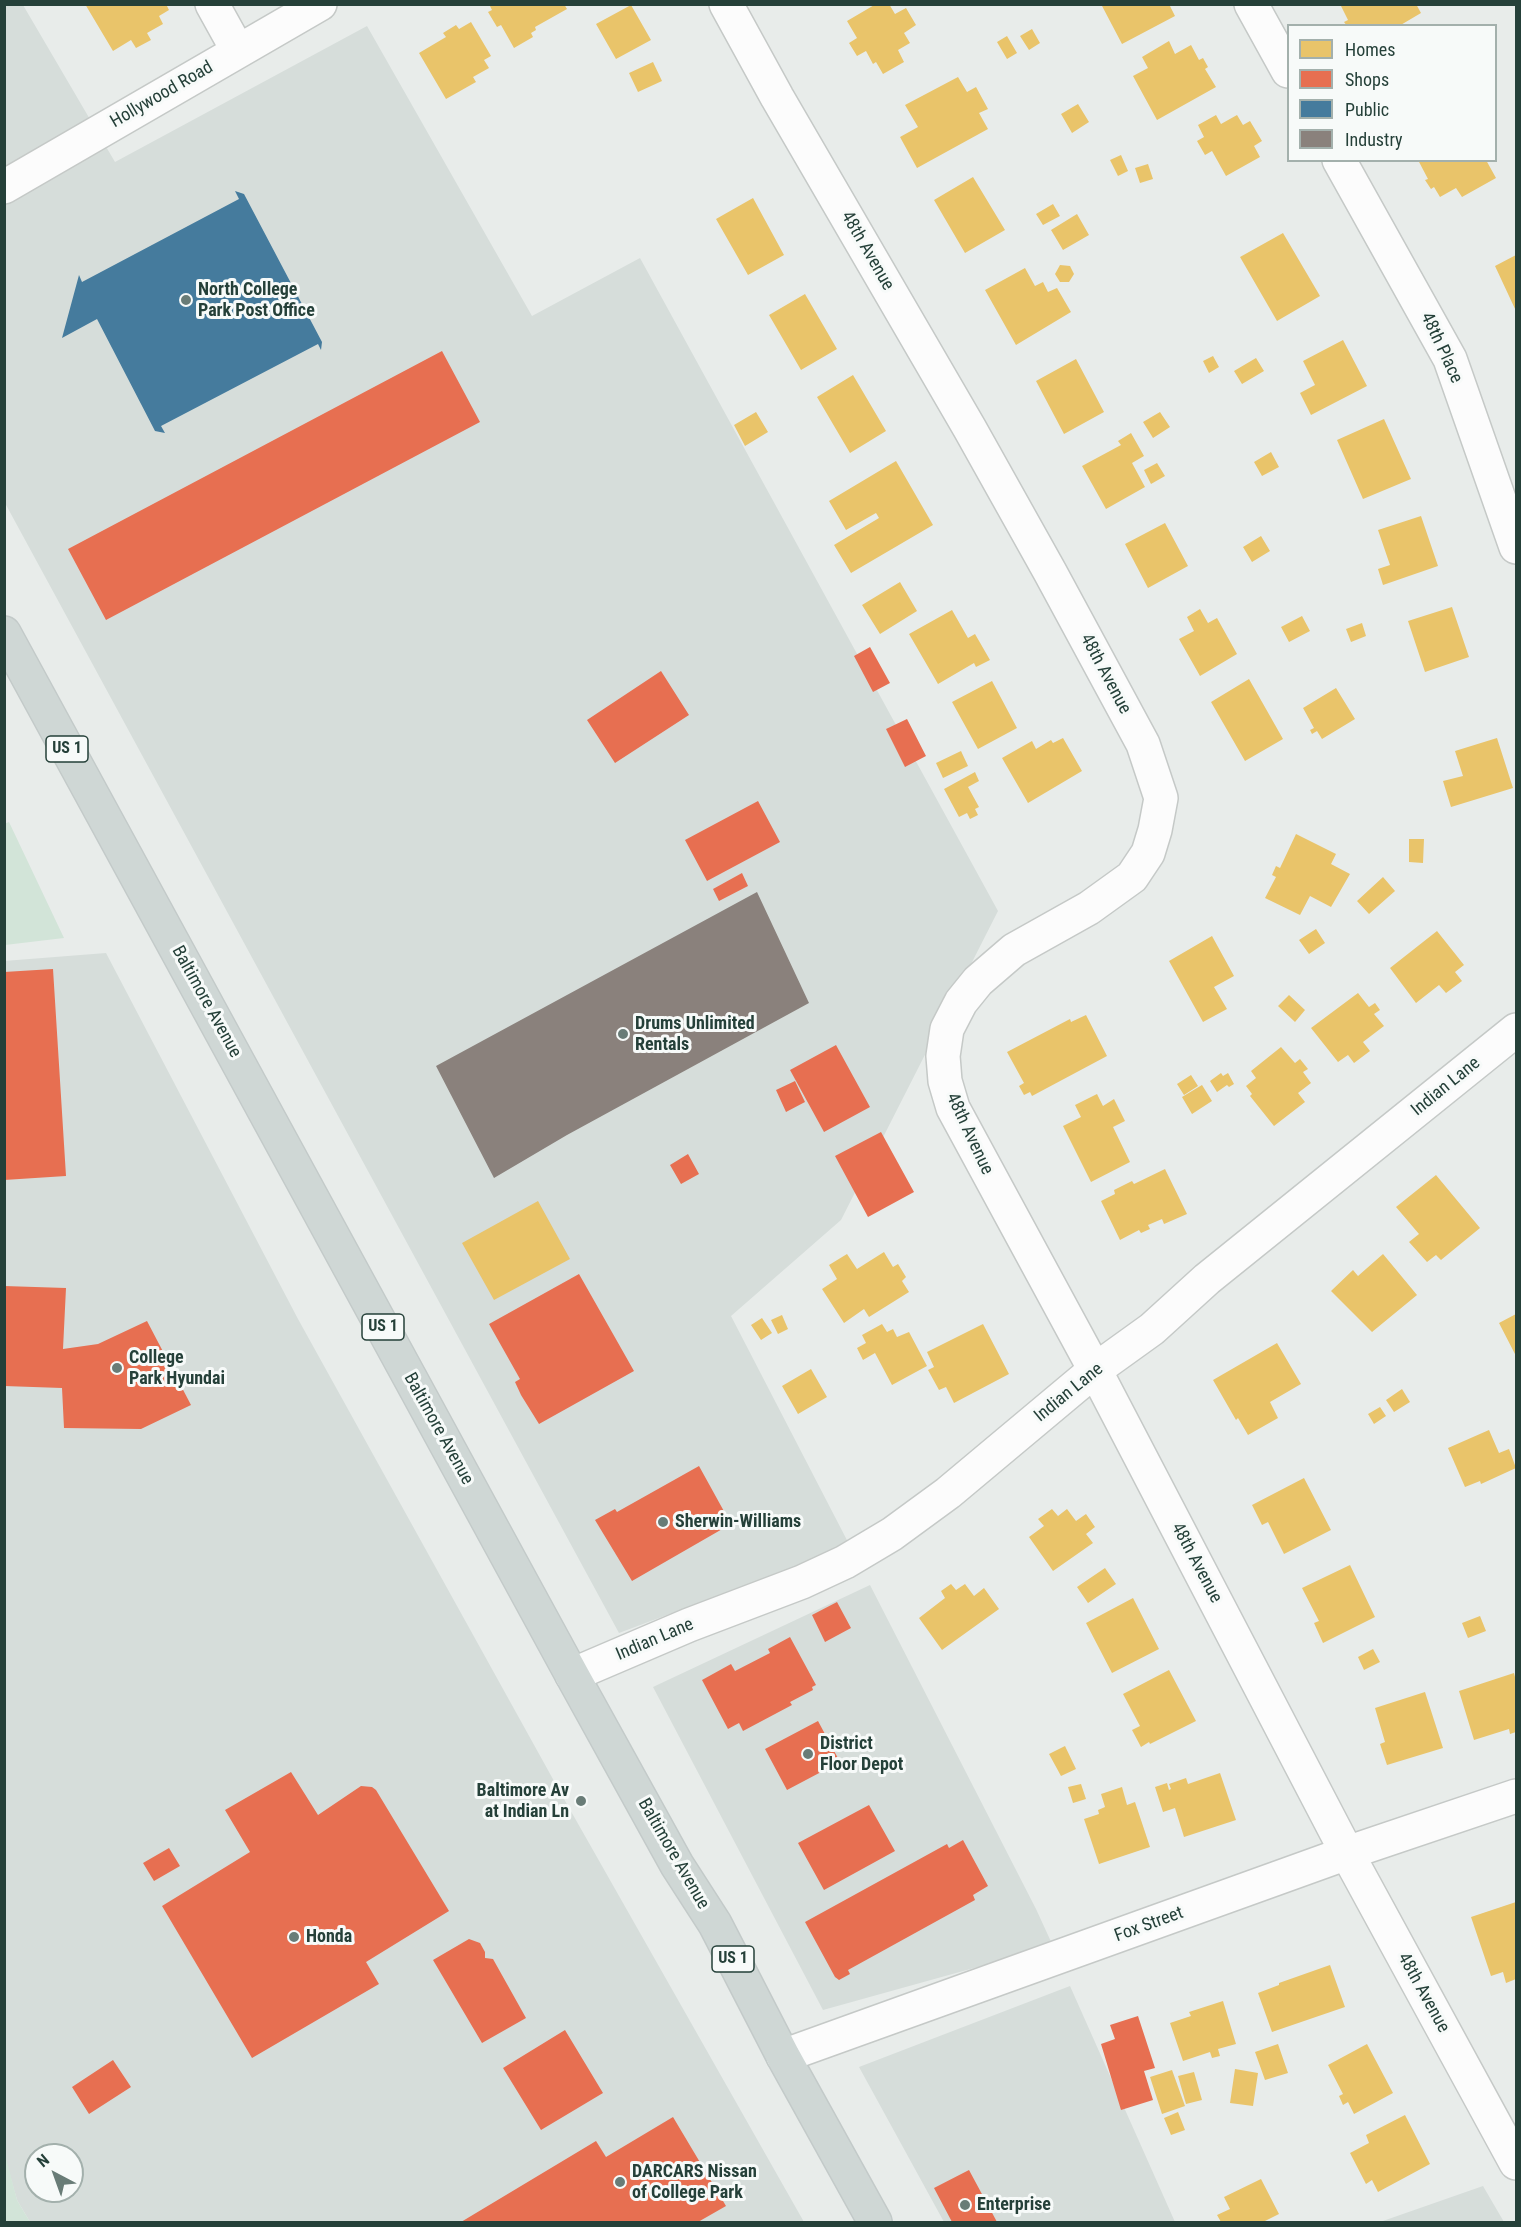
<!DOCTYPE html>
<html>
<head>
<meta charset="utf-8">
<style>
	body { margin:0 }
	#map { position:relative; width:1521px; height:2227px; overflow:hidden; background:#e8ecea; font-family:"Roboto Condensed",sans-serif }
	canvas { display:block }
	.frame { position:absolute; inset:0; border:6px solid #254039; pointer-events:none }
	.legend { position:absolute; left:1287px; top:24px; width:210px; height:138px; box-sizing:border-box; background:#f7faf9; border:2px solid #a3b0ac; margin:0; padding:8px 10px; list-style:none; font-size:18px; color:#254039 }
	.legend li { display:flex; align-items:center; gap:12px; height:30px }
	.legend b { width:30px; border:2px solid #a3b0ac }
	.north { position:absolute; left:24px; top:2143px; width:60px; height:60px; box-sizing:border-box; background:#f7faf9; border:2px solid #a3b0ac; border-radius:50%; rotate:319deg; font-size:16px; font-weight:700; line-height:24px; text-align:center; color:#254039 }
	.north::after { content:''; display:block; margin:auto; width:21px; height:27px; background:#697c77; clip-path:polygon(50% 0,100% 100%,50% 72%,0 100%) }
</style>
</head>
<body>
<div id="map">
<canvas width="1521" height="2227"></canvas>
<div class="frame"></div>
<ul class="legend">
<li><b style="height:16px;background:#e9c46a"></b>Homes</li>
<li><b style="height:16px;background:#e76f51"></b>Shops</li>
<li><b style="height:16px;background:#457b9d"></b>Public</li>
<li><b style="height:16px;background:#8a817c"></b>Industry</li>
</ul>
<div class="north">N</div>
</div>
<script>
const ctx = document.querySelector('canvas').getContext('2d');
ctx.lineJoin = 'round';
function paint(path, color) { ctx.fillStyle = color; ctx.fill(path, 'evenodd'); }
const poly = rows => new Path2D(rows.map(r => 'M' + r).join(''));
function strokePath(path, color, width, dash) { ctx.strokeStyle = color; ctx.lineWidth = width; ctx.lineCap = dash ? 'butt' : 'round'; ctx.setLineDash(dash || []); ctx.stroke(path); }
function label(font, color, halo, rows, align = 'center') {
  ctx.font = font + ' "Roboto Condensed",sans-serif'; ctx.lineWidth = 6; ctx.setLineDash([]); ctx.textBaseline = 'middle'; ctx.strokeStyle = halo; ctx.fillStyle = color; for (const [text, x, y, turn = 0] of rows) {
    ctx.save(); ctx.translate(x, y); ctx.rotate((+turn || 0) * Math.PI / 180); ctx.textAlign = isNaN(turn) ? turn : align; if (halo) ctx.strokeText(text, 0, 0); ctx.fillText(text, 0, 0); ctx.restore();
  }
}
const built = poly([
	[4,5,23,5,115,162,367,26,532,316,640,258,998,911,841,1220,731,1316,850,1546,619,1633,5,503],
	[106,953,298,1319,564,1799,804,2222,30,2222,17,2200,4,2154,4,961],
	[36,2155,72,2155,72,2191,36,2191],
	[870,1585,1036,1909,1053,1946,823,2010,653,1687],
	[1070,1986,1175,2222,944,2222,859,2067],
	[1483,2186,1504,2222,1380,2222]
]);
const green = poly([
	[9,822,64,938,5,945,4,824],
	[5,2154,17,2200,30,2222,5,2222]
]);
const homes = poly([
	[85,4,166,4,169,10,159,16,163,24,147,33,151,40,136,48,131,40,113,51],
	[489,4,564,4,567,9,535,27,536,30,531,33,533,37,514,48,501,25,497,27,488,12,492,10],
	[876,4,889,4,895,14,906,8,916,25,904,33,910,43,898,50,904,62,883,74,876,62,873,64,866,51,857,56,849,43,857,38,847,21],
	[1101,4,1169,4,1175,16,1122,44],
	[1340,4,1416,4,1421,13,1399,26,1347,26,1344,22,1348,20],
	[631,5,651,40,616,59,596,24],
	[471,22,491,56,484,60,489,68,473,77,476,82,446,99,419,53,446,37,443,33,456,25,459,29],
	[1032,29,1040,43,1029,50,1020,36],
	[1007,36,1017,53,1007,59,997,42],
	[1169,41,1175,54,1191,45,1199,60,1203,58,1208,67,1205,69,1216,87,1157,120,1133,76,1148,68,1142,57],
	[653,62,662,81,638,92,629,73],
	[958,77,967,92,976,87,988,109,979,113,988,129,917,168,900,137,918,127,905,105],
	[1078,104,1089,122,1072,133,1061,114],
	[1216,115,1221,124,1237,115,1243,125,1250,121,1262,141,1254,146,1260,157,1226,176,1212,151,1205,155,1197,141,1204,137,1198,125],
	[1121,155,1128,171,1118,176,1110,160],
	[1418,160,1486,160,1496,178,1462,197,1456,188,1440,197,1434,187,1431,189,1425,180,1428,179],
	[1148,164,1153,179,1140,183,1135,168],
	[973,177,1005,230,965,253,934,200],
	[753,198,784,255,748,275,716,219],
	[1053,204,1060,216,1043,225,1036,214],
	[1077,214,1089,235,1063,250,1051,230],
	[1283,233,1320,296,1277,321,1240,257],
	[1516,255,1516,311,1495,266],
	[1060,265,1070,266,1074,274,1069,282,1060,282,1055,274],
	[1025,268,1035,286,1043,282,1048,292,1057,288,1071,312,1016,345,985,290],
	[805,294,837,349,801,370,769,315],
	[1343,340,1367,386,1311,415,1300,393,1315,385,1303,361],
	[1213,356,1219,367,1209,373,1203,361],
	[1256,358,1264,371,1242,384,1234,371],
	[1076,359,1104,412,1064,434,1036,381],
	[853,375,886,431,850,453,817,397],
	[756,412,768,432,745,446,734,425],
	[1160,412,1170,427,1153,438,1143,422],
	[1384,419,1411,479,1363,499,1337,440],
	[1131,433,1144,456,1132,463,1145,487,1106,509,1082,466,1121,445,1118,441],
	[1271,452,1279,467,1262,476,1254,462],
	[896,461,933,525,851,573,834,545,879,518,876,513,846,530,829,501],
	[1157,463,1165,476,1151,484,1144,470],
	[1421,516,1438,566,1383,585,1378,569,1390,565,1378,530],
	[1165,523,1188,566,1148,588,1125,544],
	[1261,536,1270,551,1252,562,1243,547],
	[900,582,917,611,880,634,862,605],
	[1452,607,1469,657,1425,672,1408,621],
	[1200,609,1208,623,1217,618,1237,654,1200,676,1179,639,1194,631,1187,617],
	[952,610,968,638,975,634,990,660,976,667,974,663,938,684,909,634],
	[1302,616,1310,631,1289,642,1281,627],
	[1362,623,1366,636,1351,642,1346,629],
	[1249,679,1283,739,1245,761,1211,702],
	[992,681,1017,728,978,749,952,702],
	[1336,688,1355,719,1322,739,1317,731,1312,734,1310,730,1314,728,1303,708],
	[1063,738,1082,771,1028,803,1002,758,1032,741,1036,749,1051,740,1053,743],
	[1497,738,1513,788,1451,807,1443,781,1463,776,1455,751],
	[961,751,968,766,943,778,936,763],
	[975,772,979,781,968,787,979,807,975,809,978,815,970,819,967,813,959,817,944,789],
	[1296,834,1336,854,1331,864,1350,874,1331,907,1310,896,1300,915,1265,898,1276,877,1272,875,1276,866,1280,868],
	[1409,839,1424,839,1423,863,1409,862],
	[1383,877,1395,891,1369,914,1357,901],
	[1316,929,1325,943,1309,954,1299,940],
	[1437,931,1464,965,1455,972,1462,981,1446,993,1439,985,1416,1003,1390,968],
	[1212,936,1234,976,1214,987,1227,1009,1203,1022,1169,961],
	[1358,993,1369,1007,1375,1003,1380,1010,1374,1014,1384,1026,1363,1042,1370,1051,1354,1063,1348,1055,1338,1062,1311,1028],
	[1289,995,1305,1010,1295,1022,1278,1006],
	[1086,1015,1107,1056,1032,1096,1030,1092,1024,1095,1019,1086,1024,1083,1007,1052,1070,1019,1071,1022],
	[1281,1047,1295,1063,1300,1059,1308,1069,1303,1072,1311,1083,1298,1093,1305,1102,1274,1126,1250,1096,1252,1094,1246,1086,1256,1078,1251,1071],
	[1221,1073,1223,1076,1228,1073,1234,1084,1229,1087,1227,1085,1217,1092,1210,1081],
	[1191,1075,1198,1086,1184,1095,1177,1084],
	[1202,1085,1212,1101,1192,1114,1182,1097],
	[1097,1094,1103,1106,1114,1099,1125,1121,1113,1127,1130,1162,1091,1182,1063,1126,1081,1117,1075,1105],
	[1165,1169,1187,1214,1164,1224,1162,1219,1148,1225,1150,1229,1141,1233,1139,1230,1120,1240,1101,1201,1115,1194,1114,1190,1132,1181,1134,1184],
	[1436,1175,1480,1228,1441,1260,1436,1255,1427,1262,1409,1242,1419,1234,1396,1207],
	[538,1201,570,1259,494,1300,462,1243],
	[884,1252,893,1267,898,1264,906,1277,902,1281,909,1292,869,1317,864,1309,844,1323,822,1289,837,1279,829,1265,847,1254,857,1269],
	[1383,1254,1417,1295,1372,1332,1331,1291,1353,1270,1358,1276],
	[1516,1314,1516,1356,1499,1323],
	[782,1315,788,1329,778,1334,771,1320],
	[762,1318,772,1333,761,1340,751,1325],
	[882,1324,887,1332,893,1329,897,1337,909,1332,927,1366,892,1385,875,1353,863,1360,857,1348,866,1343,862,1335],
	[983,1324,1009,1374,954,1403,946,1387,939,1390,928,1370,934,1367,927,1352],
	[1277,1343,1301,1384,1270,1402,1278,1418,1248,1435,1238,1418,1236,1420,1213,1380],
	[811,1369,827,1397,798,1414,782,1386],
	[1402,1389,1410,1402,1394,1412,1386,1400],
	[1380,1407,1386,1416,1374,1424,1368,1414],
	[1489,1430,1499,1453,1509,1449,1516,1468,1481,1484,1480,1481,1465,1487,1448,1448],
	[1304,1478,1331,1530,1284,1554,1268,1522,1262,1525,1252,1505],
	[1052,1509,1058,1516,1067,1509,1076,1521,1086,1514,1095,1527,1086,1534,1093,1543,1053,1571,1029,1537,1044,1526,1038,1519],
	[1350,1565,1375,1617,1323,1643,1314,1623,1319,1621,1302,1588],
	[1105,1568,1116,1584,1088,1603,1077,1587],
	[951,1584,956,1590,965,1584,974,1596,984,1588,999,1609,942,1650,919,1618,945,1598,941,1591],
	[1133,1598,1159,1649,1112,1673,1086,1623],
	[1480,1616,1486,1631,1468,1638,1462,1623],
	[1373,1649,1380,1662,1364,1670,1358,1657],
	[1169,1670,1196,1721,1150,1744,1149,1742,1141,1747,1132,1730,1140,1726,1123,1694],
	[1514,1673,1516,1681,1516,1732,1510,1734,1509,1729,1474,1740,1459,1691],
	[1425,1692,1443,1748,1387,1765,1380,1744,1385,1742,1375,1708],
	[1065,1746,1076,1769,1061,1776,1049,1754],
	[1220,1773,1236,1820,1184,1837,1175,1808,1163,1812,1155,1787,1167,1783,1169,1790,1171,1789,1169,1784,1186,1778,1188,1784],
	[1081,1784,1086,1799,1073,1803,1068,1787],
	[1122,1787,1127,1805,1135,1802,1150,1847,1099,1864,1084,1819,1099,1814,1098,1810,1105,1807,1101,1794],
	[1516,1902,1516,1979,1506,1983,1503,1972,1491,1976,1471,1917],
	[1330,1965,1345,2007,1272,2032,1258,1993,1279,1985,1279,1983],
	[1223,2001,1236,2044,1218,2049,1220,2056,1212,2058,1210,2052,1183,2061,1170,2023,1191,2016,1189,2012],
	[1278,2044,1288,2073,1265,2080,1255,2052],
	[1367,2044,1393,2093,1354,2114,1348,2102,1343,2105,1339,2096,1343,2094,1328,2065],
	[1235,2069,1258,2073,1253,2106,1230,2103],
	[1172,2070,1185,2106,1162,2114,1150,2077],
	[1194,2072,1202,2100,1186,2104,1178,2076],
	[1178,2112,1185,2130,1171,2135,1164,2118],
	[1405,2115,1430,2164,1378,2192,1372,2180,1366,2184,1350,2153,1369,2143,1366,2135],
	[1261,2179,1279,2214,1263,2222,1221,2222,1217,2215,1230,2209,1224,2197]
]);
const shops = poly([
	[442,351,480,422,106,620,68,549],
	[870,647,890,683,873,692,854,656],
	[661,671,689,715,615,763,587,720],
	[907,719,926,756,905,767,886,729],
	[758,801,780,842,707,881,685,840],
	[742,873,748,886,719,901,713,889],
	[53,969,66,1176,4,1180,4,972],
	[836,1045,870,1107,824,1132,790,1070],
	[795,1081,805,1102,786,1112,776,1090],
	[881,1132,914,1192,868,1217,835,1156],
	[688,1154,699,1174,681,1184,670,1165],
	[579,1274,634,1371,539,1424,521,1395,515,1382,520,1379,489,1324],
	[4,1286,66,1288,63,1349,98,1344,147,1321,191,1405,141,1429,64,1428,62,1388,4,1386],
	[699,1466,731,1524,632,1581,595,1520,615,1509,617,1512],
	[837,1602,851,1628,825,1642,812,1615],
	[790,1637,816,1685,812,1687,813,1690,790,1702,792,1705,743,1731,739,1723,728,1729,702,1680,731,1664,735,1671,770,1653,768,1649],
	[818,1721,840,1762,787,1790,765,1749],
	[291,1772,318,1815,361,1786,372,1787,376,1790,449,1911,366,1962,379,1984,252,2058,162,1906,250,1852,225,1810],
	[869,1805,895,1851,824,1890,798,1843],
	[963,1840,988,1886,973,1895,975,1900,848,1970,850,1974,839,1980,835,1977,805,1922,947,1844,949,1848],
	[169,1848,180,1866,154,1881,143,1863],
	[469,1939,480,1943,485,1952,485,1958,493,1959,526,2018,482,2043,433,1960],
	[1138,2016,1155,2068,1144,2071,1153,2100,1121,2110,1101,2044,1115,2039,1110,2025],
	[565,2030,603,2093,541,2130,503,2068],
	[113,2060,131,2087,89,2114,72,2087],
	[673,2117,726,2206,698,2222,461,2222,596,2141,606,2157],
	[969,2170,997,2222,952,2222,934,2188]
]);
const public = poly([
	[235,191,244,194,322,342,321,350,318,344,161,426,165,433,155,431,97,319,62,338,79,275,82,282,239,199]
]);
const industry = poly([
	[757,892,809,1003,567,1135,494,1178,436,1066]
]);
const minor = poly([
	[212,4,238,51],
	[726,4,777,97,970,429,1050,572,1143,744,1161,798,1155,830,1148,853,1132,877,1089,908,1014,950,978,981,961,1002,947,1029,943,1056,945,1081,953,1108,1095,1370,1347,1853,1516,2163],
	[1251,4,1288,71],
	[1339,160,1450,359,1516,547],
	[4,187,320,4],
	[572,1675,689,1625,802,1582,845,1562,892,1534,948,1493,1095,1370,1152,1329,1207,1279,1516,1030],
	[783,2056,1347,1853,1516,1796]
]);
const major = poly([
	[4,633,572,1675,677,1865,715,1924,783,2056,875,2222]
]);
const markers = [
	[186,300,6,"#697c77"],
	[623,1034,6,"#697c77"],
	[117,1368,6,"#697c77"],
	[663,1522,6,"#697c77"],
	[808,1754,6,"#697c77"],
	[581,1801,6,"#697c77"],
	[294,1937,6,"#697c77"],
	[620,2182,6,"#697c77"],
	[965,2205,6,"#697c77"]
];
const shields = [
	[67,749,42],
	[383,1327,42],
	[733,1959,42]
];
const shieldNames = [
	["US 1",67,749],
	["US 1",383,1327],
	["US 1",733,1959]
];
const streetNames = [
	["Hollywood Road",162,95,-30],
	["48th Avenue",867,251,60],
	["48th Place",1441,348,65],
	["48th Avenue",1105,674,62],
	["Baltimore Avenue",206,1002,61],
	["Indian Lane",1446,1087,-39],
	["48th Avenue",969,1134,65],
	["Indian Lane",1069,1393,-39],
	["Baltimore Avenue",438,1429,61],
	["48th Avenue",1196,1563,62],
	["Indian Lane",655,1640,-23],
	["Baltimore Avenue",673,1854,60],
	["Fox Street",1149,1925,-20],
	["48th Avenue",1423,1993,61]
];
const poiNames = [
	["North College",198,290],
	["Park Post Office",198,311],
	["Drums Unlimited",635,1024],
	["Rentals",635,1045],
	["College",129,1358],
	["Park Hyundai",129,1379],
	["Sherwin-Williams",675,1522],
	["District",820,1744],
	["Floor Depot",820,1765],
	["Baltimore Av",569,1791,"right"],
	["at Indian Ln",569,1812,"right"],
	["Honda",306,1937],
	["DARCARS Nissan",632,2172],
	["of College Park",632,2193],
	["Enterprise",977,2205]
];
paint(built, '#d6ddda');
paint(green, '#d2e4d8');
paint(homes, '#e9c46a');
paint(shops, '#e76f51');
paint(public, '#457b9d');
paint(industry, '#8a817c');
strokePath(minor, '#c5c9c7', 36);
strokePath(major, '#c3cac9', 36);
strokePath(minor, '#fcfcfc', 33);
strokePath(major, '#cfd7d5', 33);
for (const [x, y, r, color] of markers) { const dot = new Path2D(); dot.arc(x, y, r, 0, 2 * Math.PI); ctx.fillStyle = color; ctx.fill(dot); strokePath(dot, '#f7faf9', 2); }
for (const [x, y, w] of shields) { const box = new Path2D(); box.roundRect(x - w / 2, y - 13, w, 26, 4.5); ctx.fillStyle = '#f7faf9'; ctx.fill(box); strokePath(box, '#254039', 1.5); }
label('bold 16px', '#254039', null, shieldNames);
label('18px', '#254039', '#f7faf9', streetNames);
label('bold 18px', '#254039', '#f7faf9', poiNames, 'left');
</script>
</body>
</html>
